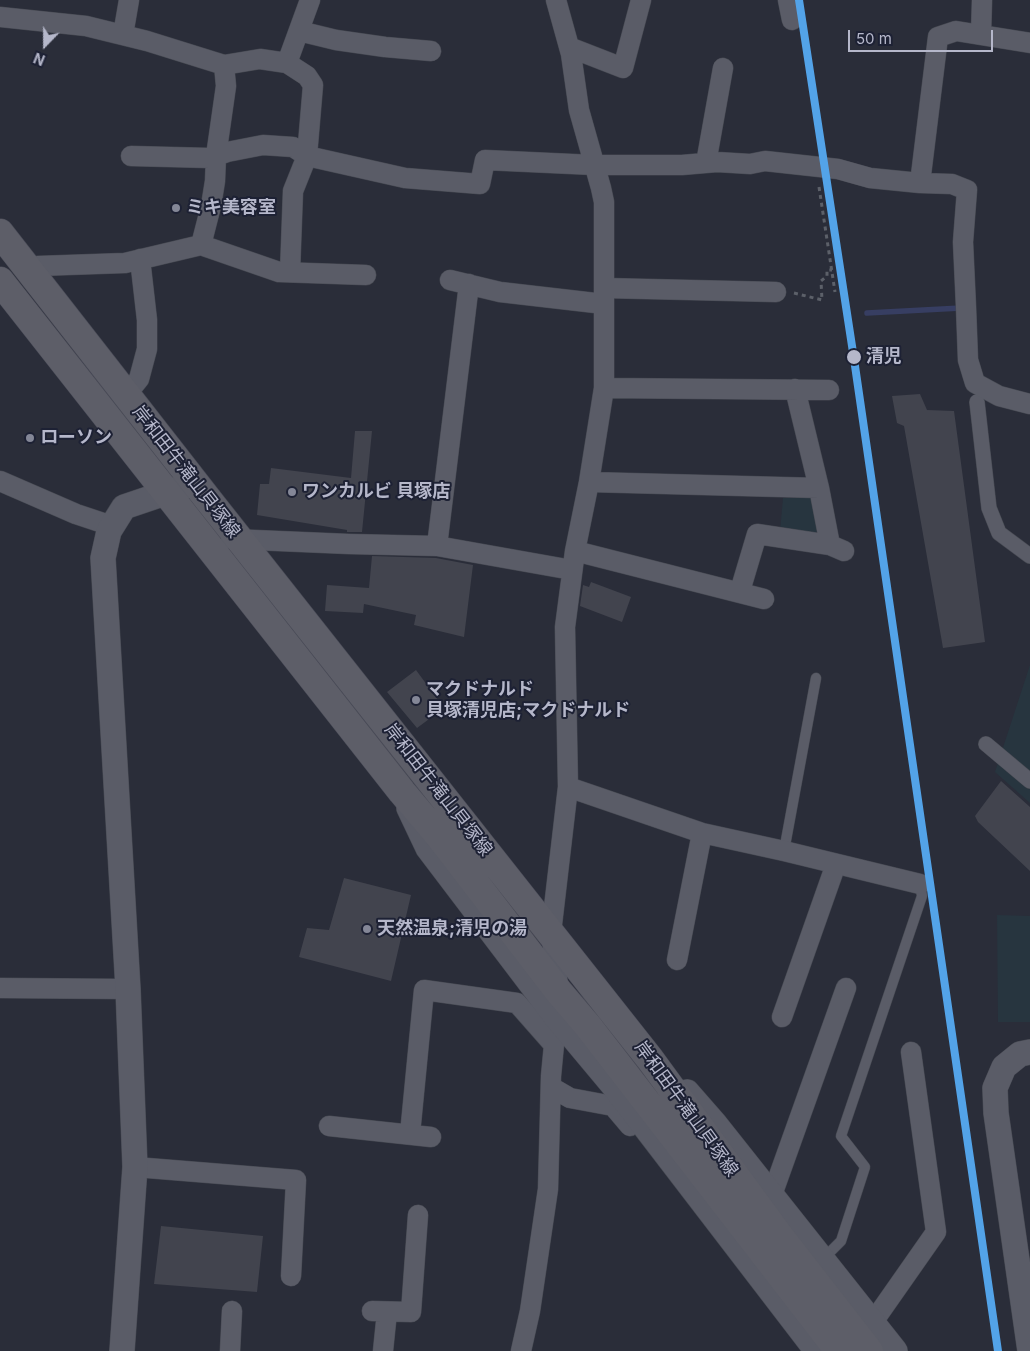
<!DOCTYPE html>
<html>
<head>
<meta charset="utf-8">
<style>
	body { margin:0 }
	#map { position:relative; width:1030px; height:1351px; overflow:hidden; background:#2a2d39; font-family:Inter,sans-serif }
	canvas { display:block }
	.north { position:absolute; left:20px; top:20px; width:50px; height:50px; -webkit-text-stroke:4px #1d2134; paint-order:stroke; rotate:202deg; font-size:14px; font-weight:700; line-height:20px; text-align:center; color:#b5b7ca }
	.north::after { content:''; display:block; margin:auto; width:18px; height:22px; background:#b5b7ca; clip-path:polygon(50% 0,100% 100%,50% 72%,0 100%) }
	.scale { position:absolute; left:848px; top:30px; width:145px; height:22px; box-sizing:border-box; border:2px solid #b5b7ca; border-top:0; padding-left:6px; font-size:15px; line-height:18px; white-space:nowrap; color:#b5b7ca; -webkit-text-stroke:4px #1d2134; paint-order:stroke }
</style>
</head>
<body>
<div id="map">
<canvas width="1030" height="1351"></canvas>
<div class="north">N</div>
<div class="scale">50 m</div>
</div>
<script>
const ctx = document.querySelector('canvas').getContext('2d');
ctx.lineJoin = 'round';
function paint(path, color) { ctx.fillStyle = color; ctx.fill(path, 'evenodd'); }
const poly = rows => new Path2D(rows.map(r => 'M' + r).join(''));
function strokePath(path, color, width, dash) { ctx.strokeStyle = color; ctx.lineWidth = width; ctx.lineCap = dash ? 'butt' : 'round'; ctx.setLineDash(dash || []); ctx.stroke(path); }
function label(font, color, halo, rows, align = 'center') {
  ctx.font = font + ' Inter,"Noto Sans JP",sans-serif'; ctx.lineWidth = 4; ctx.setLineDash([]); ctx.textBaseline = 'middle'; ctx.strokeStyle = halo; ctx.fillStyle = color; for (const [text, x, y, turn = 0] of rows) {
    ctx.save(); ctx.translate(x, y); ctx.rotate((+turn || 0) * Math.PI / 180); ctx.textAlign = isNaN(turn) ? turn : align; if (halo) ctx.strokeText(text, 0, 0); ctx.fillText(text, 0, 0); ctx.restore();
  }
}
const green = poly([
	[783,498,812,498,818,531,812,535,780,531],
	[1030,665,1030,803,995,772],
	[997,915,1030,916,1030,1022,998,1022]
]);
const stream = poly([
	[867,313,961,308]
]);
const building = poly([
	[920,394,927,410,954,411,985,642,943,648,904,426,897,423,892,396],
	[355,431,372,431,362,532,347,532,347,530,257,515,260,484,269,484,271,468,351,478],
	[372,556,436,558,473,565,464,637,414,625,416,615,364,604,363,613,325,611,327,585,369,588],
	[591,582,631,597,622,622,580,606,583,585,589,587],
	[416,670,444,708,417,728,387,692],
	[1001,781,1030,807,1030,871,978,822,975,816],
	[344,878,411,895,391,981,299,957,307,928,329,930],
	[161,1226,263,1236,257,1292,154,1284]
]);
const path = poly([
	[819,187,835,292],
	[794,293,822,300,821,281,827,276,827,270,832,270]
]);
const service = poly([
	[784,851,816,678],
	[823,1259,841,1241,865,1167,841,1136,922,896,920,884]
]);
const pedestrian = poly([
	[977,402,989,508,999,533,1030,556],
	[986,744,1030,781]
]);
const minor = poly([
	[788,0,792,20],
	[0,17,86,26,147,41,224,65,260,59,287,63,307,76,313,85,307,156,293,191,290,272],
	[299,31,336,40,385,47,431,51],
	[123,35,129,0],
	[981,35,982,0],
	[569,47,623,68,641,0],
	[287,63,310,0],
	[131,156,210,158,227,152,263,145,293,147,307,156,405,178,480,184,485,160,594,165,682,165,717,162,750,164,765,161,838,169,870,178,920,183,952,184,967,190,963,242,966,307,968,360,975,383,999,396,1030,404],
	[706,163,723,68],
	[920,183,938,37,956,31,1030,43],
	[201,245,211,206,215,181,216,156,226,86,224,65],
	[28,270,38,266,125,263,201,245,279,272,366,275],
	[450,280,500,292,604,304],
	[604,288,776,292],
	[604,388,829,390],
	[795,389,819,488,830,545],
	[126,395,139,379,147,349,147,320,140,259],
	[0,481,76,514,112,526],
	[589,482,819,488],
	[231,539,349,544,437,546,572,570],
	[437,546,469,284],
	[575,551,764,599],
	[740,591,757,534,830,545,844,551],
	[568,787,702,833,784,851,920,884],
	[677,960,702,833],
	[0,988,128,989],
	[782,1017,836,864],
	[551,1087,570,1098,613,1106,630,1126],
	[329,1126,431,1137],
	[410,1134,424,990,517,1003,554,1045],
	[135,1167,296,1180,291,1276],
	[772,1195,846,988],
	[372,1311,411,1312,418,1215],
	[873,1322,936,1232,911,1052],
	[230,1351,232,1311],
	[383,1351,387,1312],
	[521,1351,530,1311,548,1189,551,1076,559,992,551,933,568,787,565,627,575,551,589,482,604,388,604,202,601,188,579,110,571,54,556,0]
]);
const tertiary = poly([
	[409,808,428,848,557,1018,613,1085,817,1351],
	[687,1092,715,1124,895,1351],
	[122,1351,135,1167,128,989,103,558,109,531,124,507,195,483],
	[1030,1351,996,1113,995,1088,1004,1067,1020,1054,1030,1052]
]);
const primary = poly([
	[0,233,210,502,650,1059,778,1234,869,1351],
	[0,281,402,792,440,837,559,992,588,1026,839,1351]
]);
const rail1 = poly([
	[799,0,854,359,998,1351]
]);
const markers = [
	[176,208,5,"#848797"],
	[854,357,8,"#b5b7ca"],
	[30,438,5,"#848797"],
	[292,492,5,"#848797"],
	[416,700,5,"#848797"],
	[367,929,5,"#848797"]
];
const poiNames = [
	["ミキ美容室",186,208],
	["ローソン",40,438],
	["ワンカルビ 貝塚店",302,492],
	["マクドナルド",426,690],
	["貝塚清児店;マクドナルド",426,711],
	["天然温泉;清児の湯",377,929]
];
const stopNames = [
	["清児",866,357]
];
const streetNames = [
	["岸和田牛滝山貝塚線",186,472,52],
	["岸和田牛滝山貝塚線",438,790,52],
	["岸和田牛滝山貝塚線",686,1109,54]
];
paint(green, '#27353f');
strokePath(stream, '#373e62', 5.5);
paint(building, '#42444e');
strokePath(service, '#464952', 11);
strokePath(pedestrian, '#464952', 16);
strokePath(minor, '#464952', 21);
strokePath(tertiary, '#464952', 26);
strokePath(primary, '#484a56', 29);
strokePath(path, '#5c6069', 3, [4, 4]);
strokePath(service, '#5a5c67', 10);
strokePath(pedestrian, '#5a5c67', 15);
strokePath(minor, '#5a5c67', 20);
strokePath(tertiary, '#5a5c67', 25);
strokePath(primary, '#5d5e68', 28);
strokePath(rail1, '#53a3e8', 8);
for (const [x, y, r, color] of markers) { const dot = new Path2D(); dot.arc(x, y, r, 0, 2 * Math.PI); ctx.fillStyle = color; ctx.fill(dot); strokePath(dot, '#1d2134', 2); }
label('bold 18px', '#b5b7ca', '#1d2134', poiNames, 'left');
label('bold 18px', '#b5b7ca', '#1d2134', stopNames, 'left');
label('18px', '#b5b7ca', '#1d2134', streetNames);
</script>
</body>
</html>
